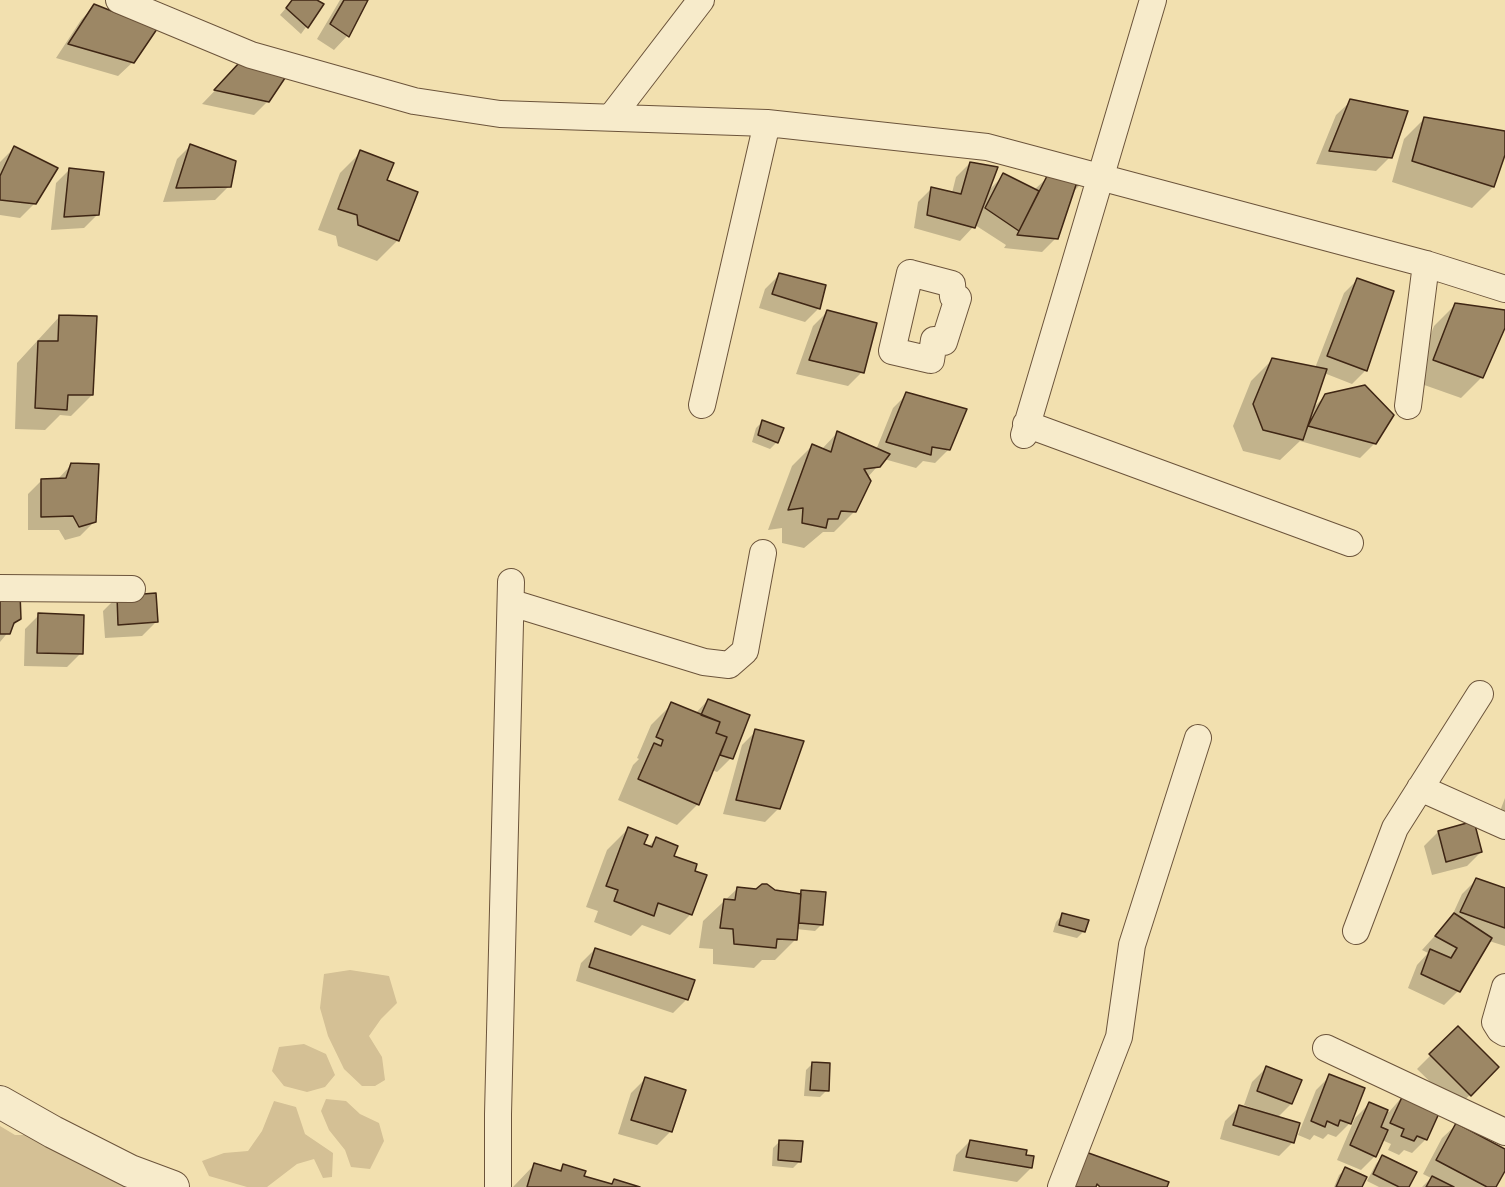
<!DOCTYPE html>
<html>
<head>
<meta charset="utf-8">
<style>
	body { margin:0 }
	canvas { display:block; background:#f2e0af }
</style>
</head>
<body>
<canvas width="1505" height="1187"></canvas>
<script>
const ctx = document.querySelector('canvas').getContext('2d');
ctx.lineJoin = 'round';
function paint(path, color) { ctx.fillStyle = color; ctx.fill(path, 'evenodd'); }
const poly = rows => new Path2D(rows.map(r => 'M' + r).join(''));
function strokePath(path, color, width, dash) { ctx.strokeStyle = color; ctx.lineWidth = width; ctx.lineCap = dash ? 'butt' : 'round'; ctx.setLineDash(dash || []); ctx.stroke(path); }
const green = poly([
	[350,970,389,976,397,1003,381,1019,369,1036,382,1057,385,1080,375,1086,362,1086,344,1069,328,1036,320,1008,324,974],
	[304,1044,326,1054,335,1075,325,1087,307,1092,284,1086,272,1071,279,1047],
	[326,1099,346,1101,360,1114,379,1123,384,1141,370,1169,351,1167,345,1150,329,1130,321,1111],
	[274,1101,296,1107,305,1134,333,1153,332,1177,323,1178,314,1159,297,1164,267,1187,247,1187,209,1176,202,1161,224,1153,248,1151,262,1131],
	[0,1126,15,1135,51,1135,128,1187,0,1187]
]);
const shadow = poly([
	[293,0,314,0,322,5,301,34,280,15],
	[340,0,366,0,347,36,334,50,317,39],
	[95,5,133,62,118,76,56,58,81,20],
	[226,79,268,101,254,115,202,104],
	[1351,101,1390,157,1376,171,1316,164,1336,115],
	[1425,118,1505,132,1505,150,1493,187,1472,208,1392,182,1404,139],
	[191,145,229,186,215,200,163,202,177,159],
	[14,148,35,203,20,218,0,215,0,162],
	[361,152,385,181,398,240,377,261,338,246,336,236,318,230,340,173],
	[970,163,988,191,1004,175,1034,190,1048,177,1081,184,1071,194,1056,238,1042,252,1004,248,1006,245,975,225,960,241,914,228,918,202,932,188,952,193,956,177],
	[70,169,98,214,84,228,51,230,56,183],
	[779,275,819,308,805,322,759,308,765,289],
	[1358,279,1366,370,1352,384,1324,373,1311,410,1326,395,1375,443,1360,458,1300,441,1280,460,1243,451,1233,426,1251,381,1272,360,1315,368,1344,293],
	[1455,305,1505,311,1505,324,1482,377,1461,398,1413,381,1434,326],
	[827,312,862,372,848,386,796,374,813,326],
	[60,316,92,395,71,416,60,415,45,430,15,429,17,363],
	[907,394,949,449,935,463,923,461,916,468,884,459,867,478,855,511,834,532,823,532,804,548,782,543,782,528,768,530,792,466,812,446,821,450,837,433,876,450,893,408],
	[763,421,777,442,770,449,752,442,756,428],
	[72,464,94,522,80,536,65,540,59,530,28,530,28,494,42,480,57,480],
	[0,595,19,619,0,642],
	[117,597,156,622,142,636,105,638,103,611],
	[39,615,81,653,67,667,24,666,25,629],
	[708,700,748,716,731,758,717,772,712,770,698,804,677,825,618,800,633,765,639,759,637,758,651,725,672,704,695,714],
	[756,731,779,808,765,822,723,814,742,745],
	[1505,798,1505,821,1497,819],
	[628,829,642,845,648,847,656,839,691,914,670,935,642,925,631,936,594,922,598,911,586,907,607,850],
	[1438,832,1481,852,1467,866,1432,875,1424,846],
	[1476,880,1505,890,1505,946,1489,941,1458,991,1444,1005,1408,988,1417,965,1428,953,1422,950,1451,918,1462,894],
	[738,888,798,895,802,891,822,924,815,931,796,929,796,939,775,960,762,960,754,968,713,964,713,949,699,948,703,921],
	[1062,915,1084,931,1077,938,1053,932,1056,922],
	[595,949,687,999,673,1013,576,981,581,963],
	[1458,1028,1497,1067,1457,1108,1417,1069],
	[812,1064,827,1090,820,1097,804,1096,806,1070],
	[1266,1068,1291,1104,1277,1118,1293,1142,1279,1156,1220,1139,1225,1121,1239,1107,1257,1112,1258,1110,1244,1105,1252,1082],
	[1330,1076,1350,1123,1369,1104,1389,1112,1403,1096,1426,1139,1412,1153,1404,1150,1399,1155,1388,1150,1391,1144,1382,1140,1375,1156,1361,1170,1337,1160,1355,1118,1336,1137,1328,1134,1323,1139,1314,1135,1310,1140,1298,1135,1316,1090],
	[645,1079,671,1131,657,1145,618,1134,631,1093],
	[1456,1125,1505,1151,1505,1168,1494,1187,1422,1187,1431,1178,1423,1174,1442,1138],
	[780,1141,800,1161,793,1168,772,1166,773,1148],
	[970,1141,1031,1168,1017,1182,953,1171,956,1155],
	[1382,1157,1408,1187,1379,1187,1367,1181,1376,1164],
	[535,1164,558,1172,563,1166,582,1177,610,1185,614,1181,635,1187,513,1187],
	[1346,1169,1360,1187,1334,1187,1339,1175]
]);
const building = poly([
	[292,0,317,0,324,4,308,28,286,8,292,0],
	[344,0,368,0,349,37,330,24,344,0],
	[94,4,157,29,134,63,68,44,94,4],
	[239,63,285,78,269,102,214,90,239,63],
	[1350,99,1408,111,1392,158,1329,151,1350,99],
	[1424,117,1505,131,1505,155,1494,187,1412,161,1424,117],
	[190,144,236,161,231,187,176,188,190,144],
	[14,146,58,168,36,204,0,200,0,176,14,146],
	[360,150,394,163,387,180,418,192,399,241,358,225,357,215,338,209,360,150],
	[970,162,998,167,975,228,927,215,931,187,961,194,970,162],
	[69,168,104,172,99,215,64,217,69,168],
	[1003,173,1039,191,1019,231,985,208,1003,173],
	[1047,176,1084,183,1076,185,1058,239,1017,235,1047,176],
	[779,273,826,285,820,309,772,294,779,273],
	[1357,278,1394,291,1367,371,1327,356,1357,278],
	[1455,303,1505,310,1505,328,1483,378,1433,360,1455,303],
	[827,310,877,323,864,373,809,360,827,310],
	[59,315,97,316,93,395,68,395,67,410,35,408,38,341,58,341,59,315],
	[1272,358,1327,369,1303,440,1263,430,1253,404,1272,358],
	[1365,385,1394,415,1376,444,1308,426,1325,394,1365,385],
	[906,392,967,409,950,450,932,447,931,455,886,442,906,392],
	[762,420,784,428,778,443,758,435,762,420],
	[837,431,890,454,880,467,864,469,871,481,856,512,841,511,838,519,828,519,826,528,802,523,803,508,788,510,812,444,831,452,837,431],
	[71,463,99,464,96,522,79,527,73,516,41,517,41,479,66,478,71,463],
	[0,593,20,593,21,619,14,623,10,634,0,634,0,593],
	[156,593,158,622,118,625,117,596,156,593],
	[38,613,84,615,83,654,37,653,38,613],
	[708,699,750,715,733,759,720,755,727,737,716,733,720,722,701,715,708,699],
	[671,702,720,722,716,733,727,737,699,805,638,779,654,743,661,746,663,740,656,737,671,702],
	[755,729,804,741,780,809,736,800,755,729],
	[1474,821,1482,852,1446,862,1438,831,1474,821],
	[628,827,648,835,644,844,652,847,656,837,678,846,674,856,697,864,695,871,707,875,692,915,658,903,654,916,614,901,618,890,606,886,628,827],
	[1476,878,1505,888,1505,928,1460,912,1476,878],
	[762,884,767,884,775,890,801,894,797,940,777,939,776,948,734,944,733,929,720,928,724,899,735,900,737,887,756,889,762,884],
	[801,890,826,892,823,925,799,923,801,890],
	[1062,913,1089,920,1085,932,1059,925,1062,913],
	[1454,913,1492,938,1460,992,1421,974,1430,949,1451,958,1457,948,1435,936,1454,913],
	[595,948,695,980,688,1000,589,967,595,948],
	[1458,1026,1499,1067,1471,1096,1429,1054,1458,1026],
	[812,1062,830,1063,829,1091,810,1090,812,1062],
	[1266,1066,1302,1080,1292,1104,1257,1091,1266,1066],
	[1329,1074,1365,1088,1351,1124,1340,1120,1338,1126,1327,1121,1325,1127,1311,1121,1329,1074],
	[645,1077,686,1090,672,1132,631,1120,645,1077],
	[1403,1095,1440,1111,1427,1140,1417,1136,1414,1141,1401,1136,1404,1129,1390,1123,1403,1095],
	[1369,1102,1388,1110,1381,1127,1388,1130,1376,1157,1350,1145,1369,1102],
	[1239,1105,1300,1123,1294,1143,1233,1125,1239,1105],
	[1456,1123,1505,1149,1505,1171,1496,1187,1487,1187,1436,1160,1456,1123],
	[779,1140,803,1141,801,1162,778,1160,779,1140],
	[970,1140,1027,1150,1026,1155,1034,1156,1032,1168,966,1157,970,1140],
	[1083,1151,1169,1182,1167,1187,1100,1187,1097,1184,1096,1187,1071,1187,1083,1151],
	[1382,1155,1417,1172,1409,1187,1399,1187,1373,1174,1382,1155],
	[534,1163,561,1171,563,1164,586,1171,584,1176,612,1184,614,1179,640,1187,527,1187,534,1163],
	[1345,1167,1367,1177,1362,1187,1336,1187,1345,1167],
	[1432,1176,1454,1187,1426,1187,1432,1176]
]);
const minor = poly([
	[119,0,251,55,414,101,500,114,767,123,987,147,1426,264,1505,289],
	[612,116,701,0],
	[910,273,952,284,953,297,958,298,944,342,934,340,931,360,892,351,910,273],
	[702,405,767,123],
	[1408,406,1426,264],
	[1026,424,1350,543],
	[1024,435,1153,0],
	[0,588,132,589],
	[512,603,704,662,729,665,745,651,763,553],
	[1420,788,1505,826],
	[1356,931,1395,828,1480,694],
	[1505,987,1495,1022,1500,1030,1505,1033],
	[1326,1048,1505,1132],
	[498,1187,498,1114,511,582],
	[1061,1187,1119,1037,1132,945,1198,738]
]);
const tertiary = poly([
	[0,1102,53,1132,130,1171,173,1187]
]);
paint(green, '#d4c095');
paint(shadow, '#0003');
paint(building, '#9c8765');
strokePath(building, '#3f2614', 1.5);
strokePath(minor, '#6c543b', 28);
strokePath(tertiary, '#6c543b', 34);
strokePath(minor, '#f7ebcb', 26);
strokePath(tertiary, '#f7ebcb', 32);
</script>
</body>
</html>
